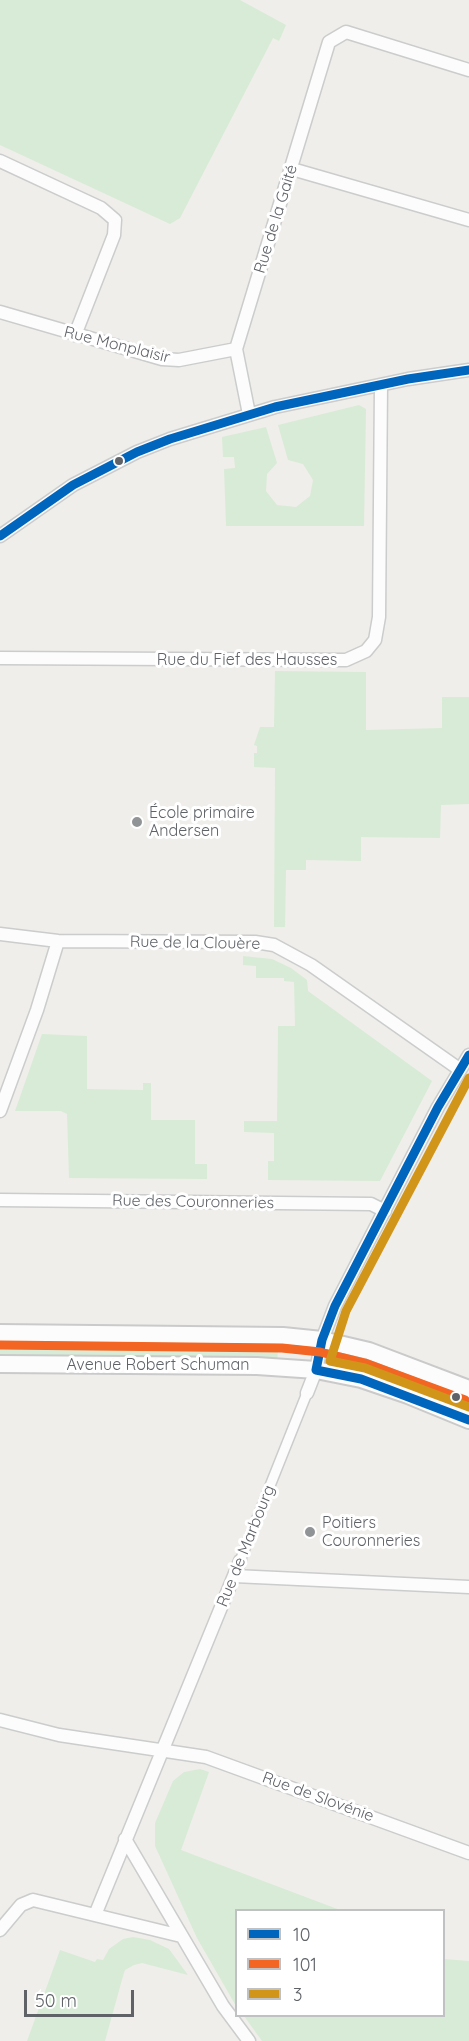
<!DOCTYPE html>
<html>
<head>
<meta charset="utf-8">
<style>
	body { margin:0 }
	#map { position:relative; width:469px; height:2041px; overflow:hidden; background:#efeeea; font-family:Quicksand,sans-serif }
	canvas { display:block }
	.legend { position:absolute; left:235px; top:1909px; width:210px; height:108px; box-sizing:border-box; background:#fff; border:2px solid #bfc1c3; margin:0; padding:8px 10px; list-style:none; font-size:18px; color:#5f6368 }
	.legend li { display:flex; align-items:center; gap:12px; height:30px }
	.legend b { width:30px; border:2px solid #bfc1c3 }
	.scale { position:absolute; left:24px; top:1990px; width:110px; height:27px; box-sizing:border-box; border:3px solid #5f6368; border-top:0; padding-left:8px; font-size:18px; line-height:21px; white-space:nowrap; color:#5f6368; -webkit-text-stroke:4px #fff; paint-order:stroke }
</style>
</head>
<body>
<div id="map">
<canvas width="469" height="2041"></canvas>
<ul class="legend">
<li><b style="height:8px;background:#0065bd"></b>10</li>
<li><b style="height:8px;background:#f26522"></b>101</li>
<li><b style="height:8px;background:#d1951a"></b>3</li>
</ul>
<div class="scale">50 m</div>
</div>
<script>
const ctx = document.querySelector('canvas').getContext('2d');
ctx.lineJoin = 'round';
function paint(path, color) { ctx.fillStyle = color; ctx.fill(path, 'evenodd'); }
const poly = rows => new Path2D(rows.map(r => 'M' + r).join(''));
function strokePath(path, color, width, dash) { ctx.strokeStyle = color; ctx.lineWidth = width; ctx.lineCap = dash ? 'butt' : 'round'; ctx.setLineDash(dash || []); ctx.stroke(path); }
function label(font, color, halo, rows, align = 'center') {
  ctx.font = font + ' Quicksand,sans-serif'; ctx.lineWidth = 6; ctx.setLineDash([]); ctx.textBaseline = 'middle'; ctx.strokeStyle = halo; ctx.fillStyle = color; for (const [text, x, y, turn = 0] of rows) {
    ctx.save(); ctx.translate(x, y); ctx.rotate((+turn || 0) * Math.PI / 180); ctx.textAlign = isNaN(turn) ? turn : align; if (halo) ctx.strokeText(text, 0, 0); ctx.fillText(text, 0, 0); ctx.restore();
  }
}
const green = poly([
	[0,0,240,0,286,25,279,41,273,38,180,218,170,224,0,145],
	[359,405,366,409,364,526,226,526,224,469,235,468,234,457,223,457,222,437,266,427,277,463,267,474,266,491,277,505,296,507,310,496,313,480,303,464,288,460,278,425],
	[275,671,366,672,366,730,442,728,442,697,469,697,469,804,441,805,440,838,361,837,361,861,306,860,306,870,286,870,285,927,274,927,275,768,254,767,254,753,257,753,257,746,254,745,260,727,274,727],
	[243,956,272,959,291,968,307,980,308,991,432,1081,380,1181,268,1180,268,1161,274,1161,274,1133,244,1132,244,1121,277,1121,278,1026,295,1026,294,982,284,981,284,978,256,978,256,966,243,965],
	[42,1034,87,1036,87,1089,143,1090,143,1083,151,1083,151,1120,195,1120,195,1164,207,1164,207,1179,69,1178,67,1114,61,1111,15,1111],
	[0,1341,279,1343,277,1360,0,1358],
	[200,1769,209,1772,181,1850,340,1910,237,1910,236,2006,197,1938,155,1846,155,1823,173,1781,184,1772],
	[133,1937,150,1940,169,1949,188,1975,142,1963,134,1965,125,1970,123,1976,105,2041,27,2041,60,1950,95,1962,97,1959,103,1960,109,1949,123,1939],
	[444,1959,469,1961,469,2041,262,2041,244,2016,444,2016]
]);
const pedestrian = poly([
	[240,1561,307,1393]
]);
const minor = poly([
	[0,161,101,208,115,220,114,235,75,335],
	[292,169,469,220],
	[0,312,162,359,179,360,236,349],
	[249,414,236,349,329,42,346,32,469,70],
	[0,536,73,485,137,452,170,439,275,407,408,379,469,370],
	[0,658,346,660,366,651,375,640,379,617,381,385],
	[0,934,58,941,255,942,274,945,311,965,459,1069],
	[0,1111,37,1010,58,941],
	[0,1200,371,1204,385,1211],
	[307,1393,316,1370,322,1340,335,1306,438,1107,469,1055],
	[234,1576,469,1587],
	[0,1720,59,1735,206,1757,469,1853],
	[125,1839,223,2006,249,2041],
	[95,1915,240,1561],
	[0,1930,21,1905,33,1900,181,1936]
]);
const secondary = poly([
	[0,1333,283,1336,322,1340,369,1351,469,1389],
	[0,1364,257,1366,316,1370,361,1379,408,1395,469,1420]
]);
const bus1 = poly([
	[0,536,73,485,137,452,170,439,275,407,408,379,469,370],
	[469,1055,438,1107,335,1306,322,1340,316,1370,361,1379,469,1420]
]);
const bus2 = poly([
	[0,1345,282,1348,320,1352,365,1363,465,1400]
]);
const bus3 = poly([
	[469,1078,346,1311,330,1361,365,1368,469,1407]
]);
const markers = [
	[119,461,5,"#5f6368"],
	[137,822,6,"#919496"],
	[456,1397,5,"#5f6368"],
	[310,1532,6,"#919496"]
];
const streetNames = [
	["Rue de la Gaité",276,219,-73],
	["Rue Monplaisir",117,345,14],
	["Rue du Fief des Hausses",247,660],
	["Rue de la Clouère",195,943,1],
	["Rue des Couronneries",193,1202,1],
	["Avenue Robert Schuman",158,1365],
	["Rue de Marbourg",246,1546,-68],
	["Rue de Slovénie",318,1797,20]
];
const poiNames = [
	["École primaire",149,813],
	["Andersen",149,831],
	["Poitiers",322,1523],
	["Couronneries",322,1541]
];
paint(green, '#d8ebd6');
strokePath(pedestrian, '#cbcccc', 12);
strokePath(minor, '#cbcccc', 15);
strokePath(secondary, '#cacacb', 20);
strokePath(pedestrian, '#fdfcfc', 9);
strokePath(minor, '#fdfcfc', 12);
strokePath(secondary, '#fdfcfc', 16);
strokePath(bus1, '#0065bd', 9);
strokePath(bus2, '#f26522', 9);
strokePath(bus3, '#d1951a', 9);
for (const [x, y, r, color] of markers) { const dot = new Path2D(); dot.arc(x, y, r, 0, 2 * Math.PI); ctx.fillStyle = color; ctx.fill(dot); strokePath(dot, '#fff', 2); }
label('16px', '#5f6368', '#fff', streetNames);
label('16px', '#5f6368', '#fff', poiNames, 'left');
</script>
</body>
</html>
